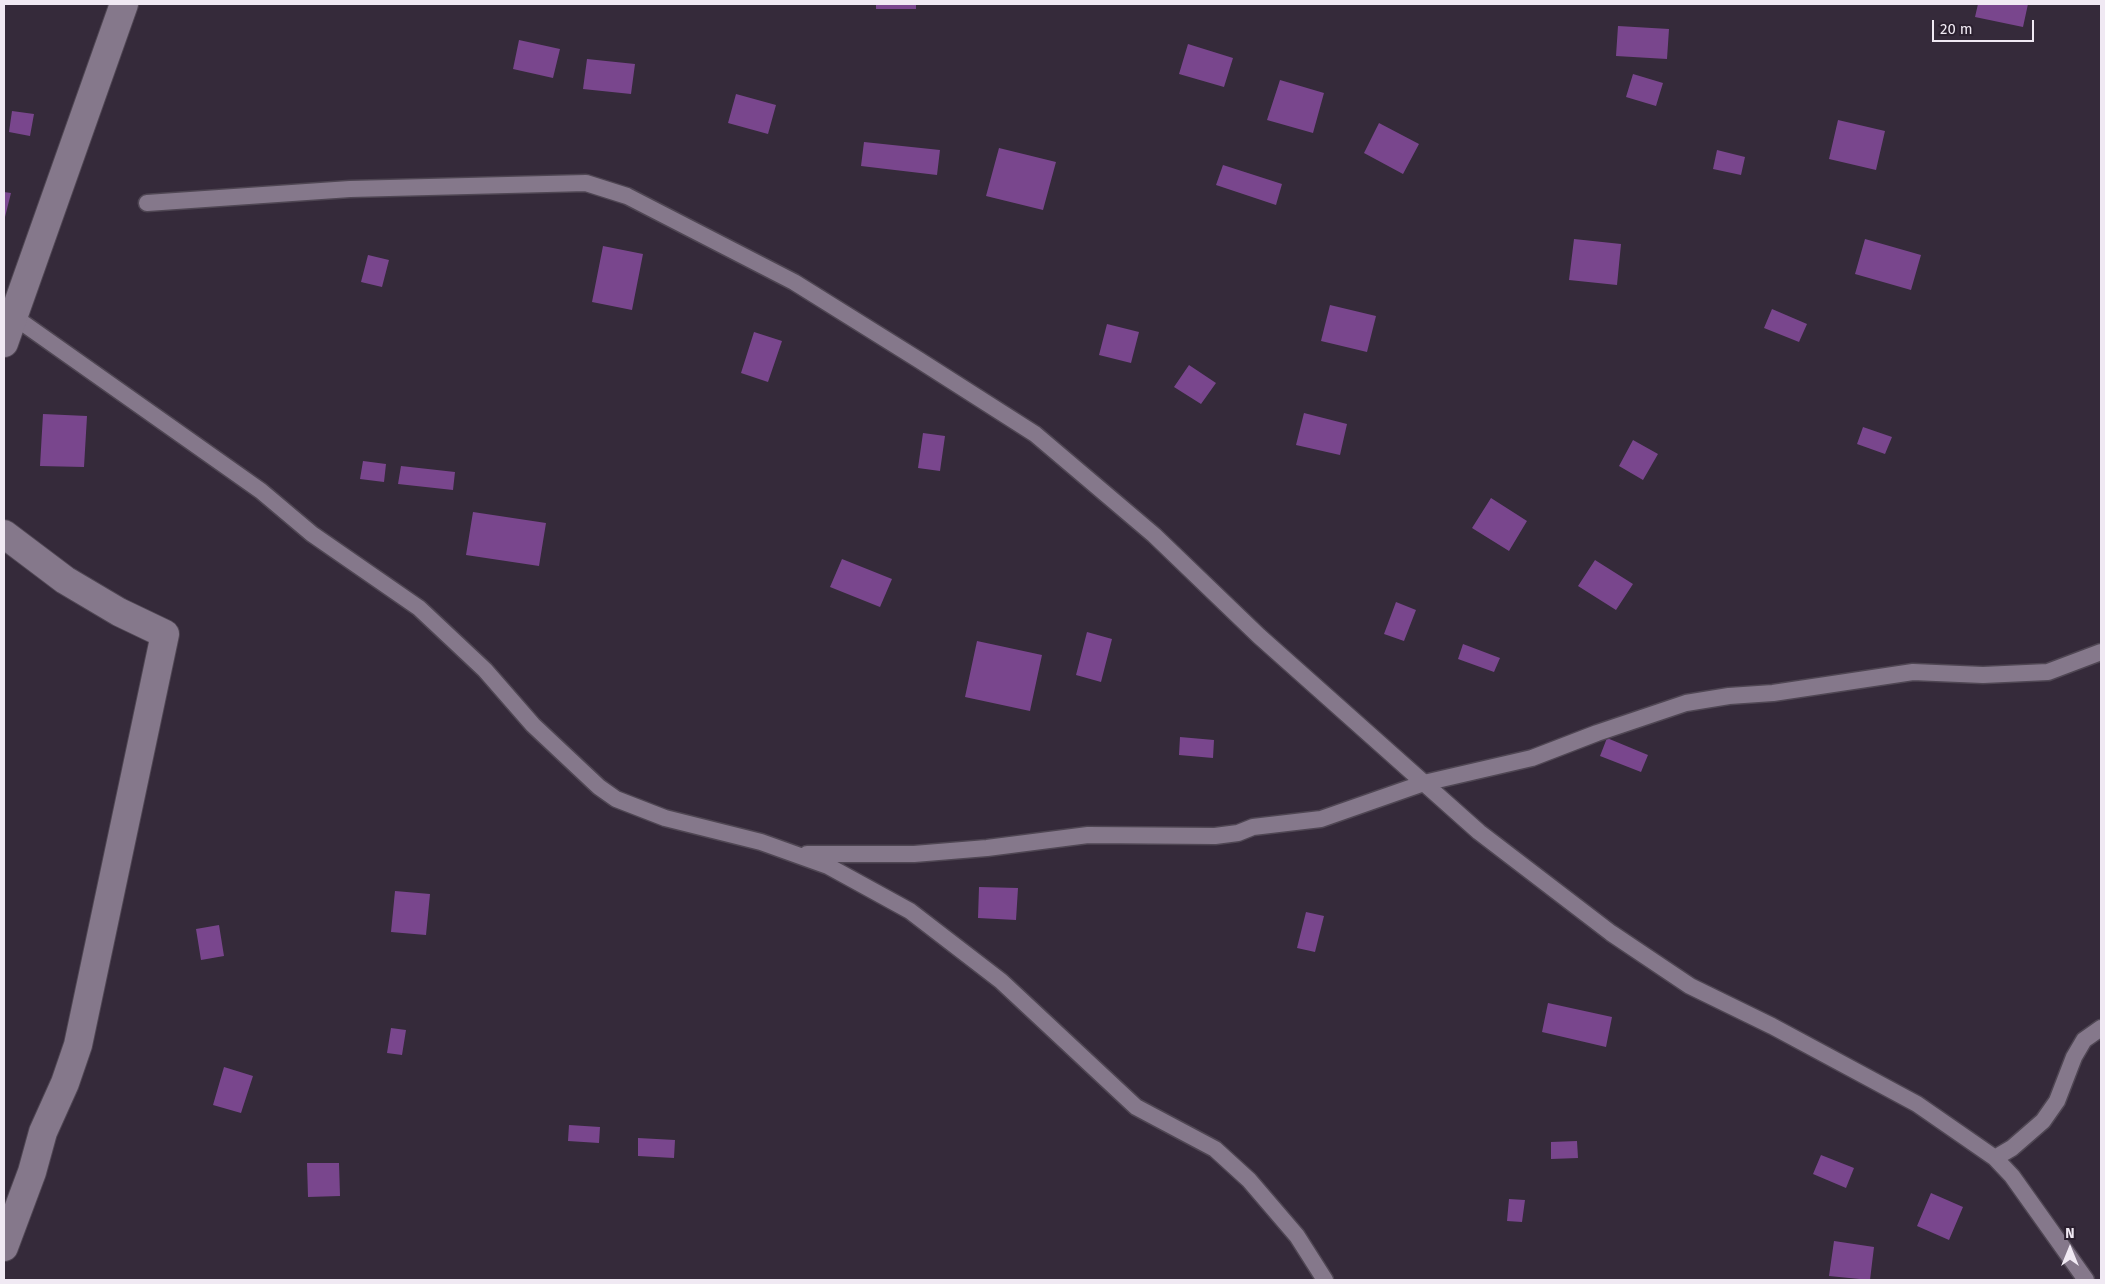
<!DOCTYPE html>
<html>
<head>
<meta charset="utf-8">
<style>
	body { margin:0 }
	#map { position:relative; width:2105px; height:1284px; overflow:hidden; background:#352a3a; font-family:"Fira Sans",sans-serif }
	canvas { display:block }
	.frame { position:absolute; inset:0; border:5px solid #f0e9f3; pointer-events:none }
	.north { position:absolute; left:2045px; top:1224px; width:50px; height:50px; -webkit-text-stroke:4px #2b202f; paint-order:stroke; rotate:0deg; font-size:14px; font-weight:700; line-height:20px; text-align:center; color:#f0e9f3 }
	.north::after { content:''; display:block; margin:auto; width:18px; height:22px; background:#f0e9f3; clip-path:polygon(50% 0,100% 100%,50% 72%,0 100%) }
	.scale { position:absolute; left:1932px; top:20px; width:102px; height:22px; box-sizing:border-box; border:2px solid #f0e9f3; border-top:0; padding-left:6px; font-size:15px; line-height:18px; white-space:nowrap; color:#f0e9f3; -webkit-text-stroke:4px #2b202f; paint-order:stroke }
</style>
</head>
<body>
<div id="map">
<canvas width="2105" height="1284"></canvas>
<div class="frame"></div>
<div class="north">N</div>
<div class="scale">20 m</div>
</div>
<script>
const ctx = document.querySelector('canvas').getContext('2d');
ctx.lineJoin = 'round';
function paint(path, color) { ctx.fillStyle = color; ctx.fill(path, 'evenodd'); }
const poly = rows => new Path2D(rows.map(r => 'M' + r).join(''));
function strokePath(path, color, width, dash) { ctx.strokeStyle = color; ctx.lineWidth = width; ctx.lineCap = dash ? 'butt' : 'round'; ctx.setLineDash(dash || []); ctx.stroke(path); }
const building = poly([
	[876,4,916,4,916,9,876,9],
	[1978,4,2028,4,2023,27,1975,17],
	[1618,26,1669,29,1667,59,1616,56],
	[519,40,560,49,553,78,513,69],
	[1188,44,1233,58,1224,87,1179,74],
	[587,59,635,64,631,94,583,89],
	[1633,74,1663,83,1656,106,1626,97],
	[1280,80,1324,93,1313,133,1267,120],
	[736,94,776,105,768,134,728,123],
	[12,111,34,114,30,136,9,132],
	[1838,120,1885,131,1876,170,1829,159],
	[1379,123,1419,144,1403,174,1364,153],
	[864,142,940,150,937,175,861,166],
	[999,148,1056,162,1043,210,986,196],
	[1717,150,1745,157,1741,175,1713,169],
	[1223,165,1282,184,1276,205,1216,185],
	[4,192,11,193,4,221],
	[1574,239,1621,244,1617,285,1569,280],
	[1865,239,1921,255,1911,290,1855,274],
	[603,246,643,254,632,310,592,302],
	[368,255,389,260,382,287,361,282],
	[1330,305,1376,316,1367,352,1321,341],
	[1772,309,1807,324,1799,342,1764,328],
	[1107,324,1139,332,1131,363,1099,355],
	[754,332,782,341,768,382,741,373],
	[1189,365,1216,383,1201,404,1174,387],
	[1304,413,1347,424,1340,455,1296,445],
	[43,414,87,416,84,467,40,466],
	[1863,427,1892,437,1885,454,1857,444],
	[923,433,945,436,940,471,918,468],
	[1633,440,1658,454,1643,480,1619,466],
	[363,461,386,464,384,482,360,479],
	[401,466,455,472,453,490,398,484],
	[1491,498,1527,521,1509,551,1472,528],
	[473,512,546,523,539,566,466,555],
	[842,559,892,579,880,607,830,587],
	[1595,560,1633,584,1616,610,1578,586],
	[1396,602,1416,610,1404,641,1384,634],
	[1087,632,1112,639,1101,682,1076,675],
	[977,641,1042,655,1030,711,965,697],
	[1463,644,1500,658,1494,672,1458,659],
	[1180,737,1214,740,1213,758,1179,755],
	[1607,738,1648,755,1641,772,1600,756],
	[979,887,1018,888,1016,920,978,918],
	[395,891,430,894,426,935,391,932],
	[1306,912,1324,916,1315,952,1297,948],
	[219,925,224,956,201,960,196,929],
	[1548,1003,1612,1017,1606,1047,1542,1032],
	[391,1028,406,1030,402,1055,387,1053],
	[224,1067,253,1076,241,1113,213,1105],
	[569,1125,600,1127,599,1143,568,1141],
	[638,1138,675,1140,674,1158,638,1156],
	[1577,1141,1578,1158,1551,1159,1551,1142],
	[1821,1155,1854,1168,1846,1188,1813,1174],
	[307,1163,339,1163,340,1196,308,1197],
	[1931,1193,1963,1207,1949,1240,1917,1226],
	[1509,1199,1525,1200,1522,1222,1507,1221],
	[1834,1241,1874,1247,1870,1280,1829,1276]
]);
const service = poly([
	[147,203,350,189,586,183,627,196,794,282,919,360,1035,434,1154,535,1259,636,1479,832,1611,933,1690,986,1772,1026,1917,1104,1995,1158,2012,1176,2086,1280],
	[13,316,261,491,312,534,419,608,485,670,533,725,599,787,616,799,665,818,761,842,828,866,910,911,1001,981,1136,1107,1215,1149,1249,1180,1297,1236,1325,1280],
	[807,854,914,854,987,848,1088,835,1215,836,1238,833,1253,827,1321,819,1424,783,1532,758,1597,733,1686,703,1729,696,1773,693,1913,672,1983,675,2048,672,2101,652],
	[1995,1158,2012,1148,2043,1121,2057,1101,2074,1057,2084,1040,2101,1028]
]);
const minor = poly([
	[4,343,124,4],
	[4,534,65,580,119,612,165,634,78,1045,65,1083,43,1132,32,1172,4,1247]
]);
paint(building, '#79468d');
strokePath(service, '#4f4653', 19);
strokePath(minor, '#4f4653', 30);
strokePath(service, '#85788b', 16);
strokePath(minor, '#85788b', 28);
</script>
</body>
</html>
